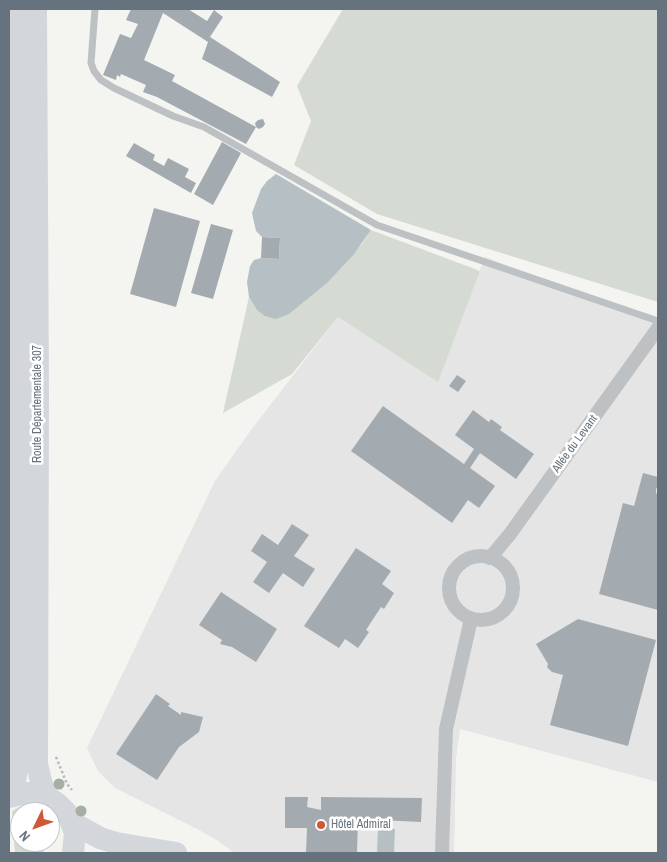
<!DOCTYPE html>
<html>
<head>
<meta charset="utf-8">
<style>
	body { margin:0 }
	#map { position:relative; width:667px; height:862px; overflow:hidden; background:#f4f4f0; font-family:"Archivo Narrow",sans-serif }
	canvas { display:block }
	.frame { position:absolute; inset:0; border:10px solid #66737e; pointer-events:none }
	.north { position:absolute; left:10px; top:802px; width:50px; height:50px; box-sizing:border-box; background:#fff; border:1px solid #c2c7cb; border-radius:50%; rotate:228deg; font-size:14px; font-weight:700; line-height:20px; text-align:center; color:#66737e }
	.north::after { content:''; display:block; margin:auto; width:18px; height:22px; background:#d05834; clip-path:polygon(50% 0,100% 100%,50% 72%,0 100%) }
</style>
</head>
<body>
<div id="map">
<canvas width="667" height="862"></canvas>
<div class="frame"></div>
<div class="north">N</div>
</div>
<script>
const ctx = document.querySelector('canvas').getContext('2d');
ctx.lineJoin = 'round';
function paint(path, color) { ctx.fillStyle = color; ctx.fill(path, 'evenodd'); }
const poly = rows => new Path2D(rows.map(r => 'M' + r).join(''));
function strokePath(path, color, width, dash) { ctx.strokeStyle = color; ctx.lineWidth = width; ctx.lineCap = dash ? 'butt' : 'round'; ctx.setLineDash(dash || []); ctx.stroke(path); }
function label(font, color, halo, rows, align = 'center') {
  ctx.font = font + ' "Archivo Narrow",sans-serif'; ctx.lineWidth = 5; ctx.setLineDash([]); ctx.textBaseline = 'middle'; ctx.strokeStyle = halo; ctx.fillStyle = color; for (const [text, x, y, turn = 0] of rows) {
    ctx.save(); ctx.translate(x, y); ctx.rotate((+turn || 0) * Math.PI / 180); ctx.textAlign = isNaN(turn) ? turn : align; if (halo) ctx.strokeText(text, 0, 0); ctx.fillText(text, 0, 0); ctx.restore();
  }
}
const built = poly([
	[485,257,658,322,658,782,460,729,456,759,454,853,234,853,217,840,199,830,115,788,98,771,87,748,215,481,251,430,338,317,438,381]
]);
const green = poly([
	[343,9,658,9,658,302,377,214,294,165,311,121,297,86],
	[371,230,480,271,438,382,338,317,292,374,223,413,249,297,257,310,289,314,362,244],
	[28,806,38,808,39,812,20,812,20,842,43,842,44,853,15,853,12,811,19,807]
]);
const water = poly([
	[276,174,371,230,354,254,328,282,289,314,276,319,265,316,257,310,249,297,247,282,250,266,254,260,261,258,279,259,280,238,262,237,256,231,252,213,261,189,267,181],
	[378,828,395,829,394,853,377,853]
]);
const building = poly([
	[131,9,188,9,207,21,214,10,223,17,210,37,280,82,272,97,202,59,208,42,163,13,144,60,175,75,172,81,256,127,255,123,258,120,263,119,265,124,263,127,259,129,256,127,246,144,157,97,143,92,146,85,121,74,120,77,117,75,116,80,103,75,120,34,131,38,138,24,126,20],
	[222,142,241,153,213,205,194,194],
	[134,143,155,155,153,160,164,166,168,158,189,169,185,177,196,183,191,193,126,156],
	[154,208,200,221,176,307,130,294],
	[211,224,233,230,213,299,191,293],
	[262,237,280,238,279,259,261,258],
	[457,375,466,381,458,392,449,386],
	[383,406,464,464,474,449,455,435,473,410,489,422,491,419,502,427,500,430,534,454,516,479,480,453,470,468,495,486,479,508,468,500,452,523,351,451],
	[643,473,658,477,658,489,656,488,656,493,658,494,658,610,599,594,623,503,634,506],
	[292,524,309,535,294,556,315,569,303,587,283,573,269,593,253,582,267,562,251,551,262,534,278,545],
	[356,548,391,571,382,584,394,593,384,609,381,607,366,630,369,632,358,648,345,639,339,648,304,626],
	[221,592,277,629,256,662,232,647,220,644,222,640,199,625],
	[578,619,656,640,628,746,550,725,563,675,552,672,547,667,548,664,536,644],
	[156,694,170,704,168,706,181,715,181,712,203,717,199,732,179,747,157,780,116,754],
	[285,797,308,797,307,807,321,810,321,797,422,798,421,822,358,819,357,853,306,853,307,828,285,828]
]);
const path = poly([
	[56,757,67,784,72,790]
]);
const service = poly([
	[95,9,91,63,94,71,101,80,114,88,173,116,204,127,377,225,658,321]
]);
const minor = poly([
	'449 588a32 32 0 1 1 64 0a32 32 0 1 1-64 0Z',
	[490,558,510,534,658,328],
	[442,853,446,729,471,619]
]);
const primary = poly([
	[36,9,38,394,37,764,42,785,49,798],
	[9,790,15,780,20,755,21,728,20,15],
	[9,797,26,793,38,794,49,798,58,804,66,812,71,822,75,833,73,853],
	[71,822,100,838,116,843,176,853]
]);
const trees = [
	[59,784],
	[81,811]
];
const markers = [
	[321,825,5,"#d05834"]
];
const streetNames = [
	["Route Départementale 307",38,404,-90],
	["Allée du Levant",575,444,-54]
];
const poiNames = [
	["Hôtel Admiral",331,825]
];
paint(built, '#e4e5e4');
paint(green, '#d5dad2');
paint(water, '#b6c0c4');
paint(building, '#a4abb0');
strokePath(path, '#b7babc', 2.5, [2.5, 2.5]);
strokePath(service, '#bdc1c4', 7);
strokePath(minor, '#bdc1c4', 14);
strokePath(primary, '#d3d7db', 22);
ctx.fillStyle = '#a6afa3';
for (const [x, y] of trees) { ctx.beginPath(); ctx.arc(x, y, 5.5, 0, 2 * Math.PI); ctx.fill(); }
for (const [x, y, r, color] of markers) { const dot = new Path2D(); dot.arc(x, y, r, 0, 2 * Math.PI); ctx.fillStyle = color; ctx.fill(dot); strokePath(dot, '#fff', 2); }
label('12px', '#66737e', '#fff', streetNames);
label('12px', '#66737e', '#fff', poiNames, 'left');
</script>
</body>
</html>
